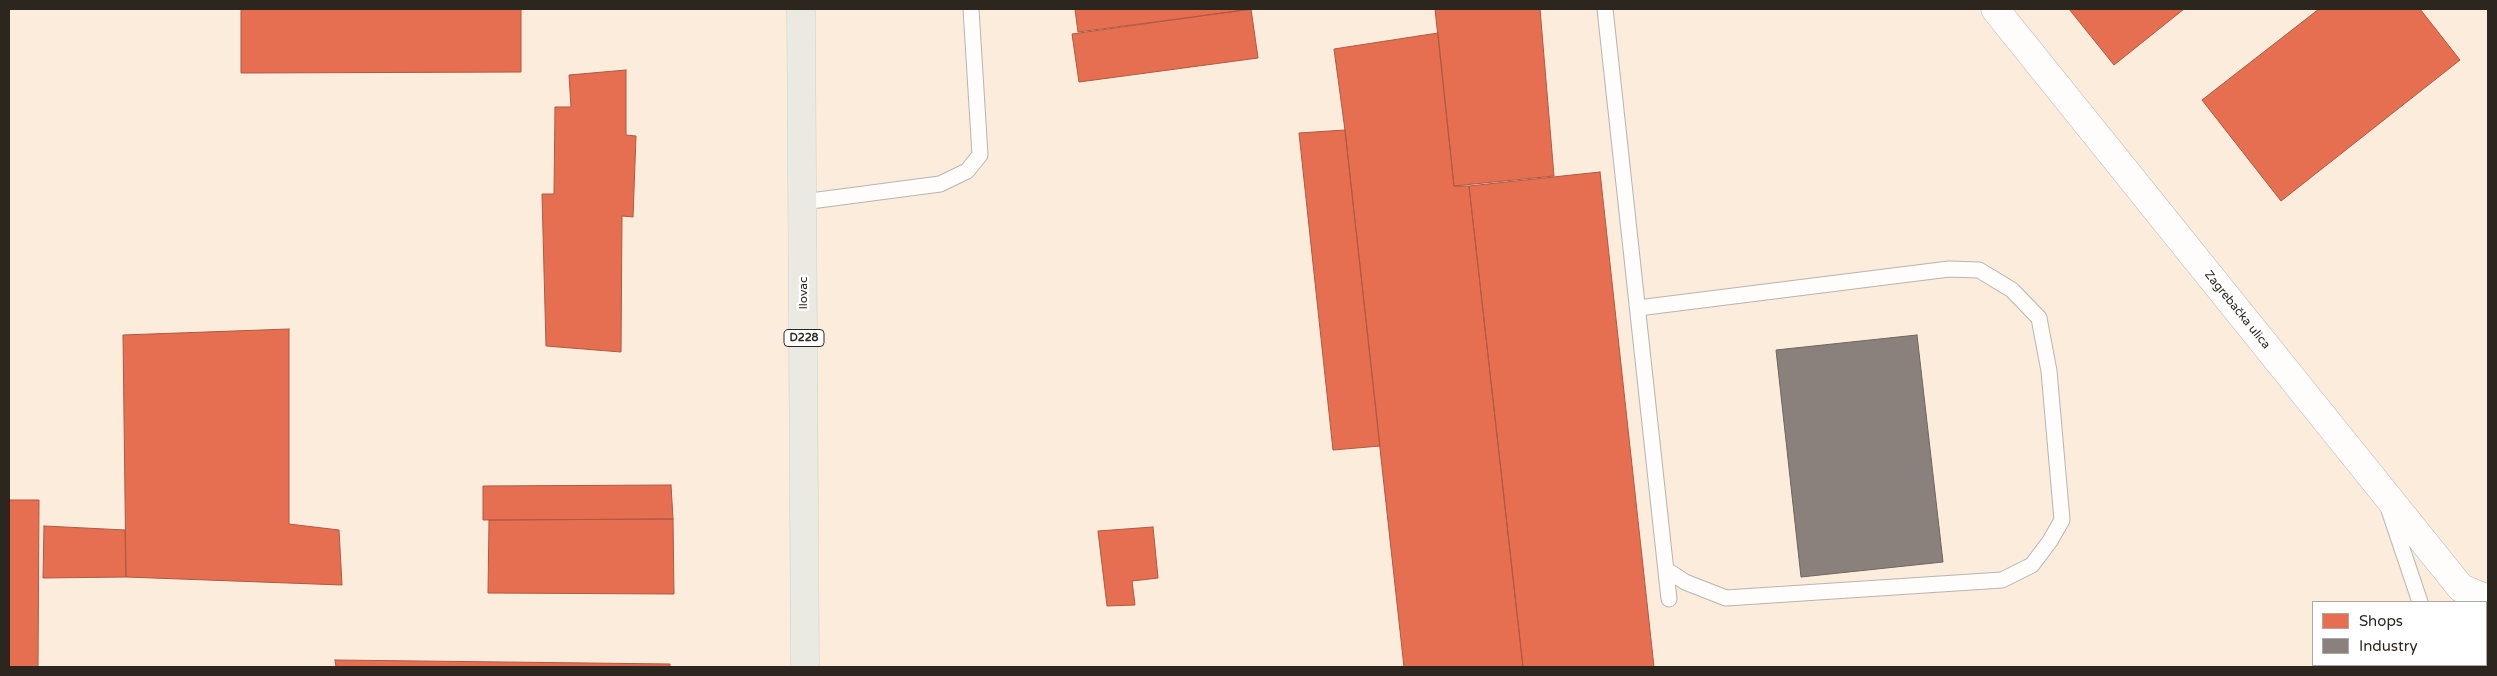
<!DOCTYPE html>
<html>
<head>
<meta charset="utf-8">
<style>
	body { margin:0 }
	#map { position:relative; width:2497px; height:676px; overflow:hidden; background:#f8f3ed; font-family:"Varela Round",sans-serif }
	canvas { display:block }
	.frame { position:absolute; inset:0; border:10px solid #2c261f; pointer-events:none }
	.legend { position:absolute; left:2312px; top:601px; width:175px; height:65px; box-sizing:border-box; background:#fff; border:1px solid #aba8a5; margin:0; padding:6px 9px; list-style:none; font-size:15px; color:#2c261f }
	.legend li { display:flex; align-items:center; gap:10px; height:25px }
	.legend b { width:25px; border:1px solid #aba8a5 }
</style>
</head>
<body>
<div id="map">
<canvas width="2497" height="676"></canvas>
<div class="frame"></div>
<ul class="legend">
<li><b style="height:14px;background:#e76f51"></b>Shops</li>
<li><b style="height:14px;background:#8a817c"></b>Industry</li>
</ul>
</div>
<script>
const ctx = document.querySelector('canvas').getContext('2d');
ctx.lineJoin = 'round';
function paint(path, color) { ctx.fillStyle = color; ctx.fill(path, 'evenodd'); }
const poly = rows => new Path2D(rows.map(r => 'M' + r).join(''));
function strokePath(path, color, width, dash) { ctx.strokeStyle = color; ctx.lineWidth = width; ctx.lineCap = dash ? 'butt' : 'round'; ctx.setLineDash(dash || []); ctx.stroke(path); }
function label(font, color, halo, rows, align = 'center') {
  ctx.font = font + ' "Varela Round",sans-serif'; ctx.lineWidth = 5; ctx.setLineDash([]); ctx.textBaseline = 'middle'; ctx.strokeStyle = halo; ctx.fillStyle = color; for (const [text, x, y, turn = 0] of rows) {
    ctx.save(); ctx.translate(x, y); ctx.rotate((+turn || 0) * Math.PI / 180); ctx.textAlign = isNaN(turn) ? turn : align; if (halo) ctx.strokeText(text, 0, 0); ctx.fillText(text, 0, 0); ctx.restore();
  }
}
const built = poly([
	[9,9,2488,9,2488,667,9,667],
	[2313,602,2486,602,2486,665,2313,665]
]);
const shops = poly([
	[241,9,521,9,521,72,241,73,241,9],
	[1075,9,1253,9,1078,32,1075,9],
	[1251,9,1258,58,1079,82,1072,34,1251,9],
	[1435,9,1540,9,1554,176,1454,186,1435,9],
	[2069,9,2184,9,2114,65,2069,9],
	[2319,9,2420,9,2460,60,2281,201,2202,100,2319,9],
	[1438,33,1454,186,1469,186,1523,667,1404,667,1345,130,1334,49,1438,33],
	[626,70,626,135,636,136,633,217,622,216,621,352,546,346,542,194,554,194,555,107,571,107,569,75,626,70],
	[1345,130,1380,446,1333,450,1299,133,1345,130],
	[1600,172,1654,667,1523,667,1469,186,1600,172],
	[289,329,289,524,339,530,342,585,126,577,123,335,289,329],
	[671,485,673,519,483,520,483,486,671,485],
	[9,500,39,500,38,667,9,667,9,500],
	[673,519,674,594,488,593,489,520,673,519],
	[44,526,125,530,126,577,43,578,44,526],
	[1153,527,1158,578,1132,581,1135,605,1107,606,1098,531,1153,527],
	[335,660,670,664,670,667,336,667,335,660]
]);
const industry = poly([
	[1917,335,1943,562,1801,577,1776,350,1917,335]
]);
const service = poly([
	[1605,9,1669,599],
	[803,202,940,184,967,171,980,155,971,9],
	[1638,308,1949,269,1979,270,2012,290,2039,318,2049,371,2062,520,2050,541,2032,565,2002,580,1726,598,1685,582,1667,570],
	[2389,510,2420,602],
	[2441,665,2442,667]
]);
const minor = poly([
	[1995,9,2461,588,2488,599]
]);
const primary = poly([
	[801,9,805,667]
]);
const shields = [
	[804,338,40]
];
const shieldNames = [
	["D228",804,338]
];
const streetNames = [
	["Ilovac",804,293,-90],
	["Zagrebačka ulica",2237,310,51]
];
paint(built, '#fbecdc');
paint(shops, '#e76f51');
strokePath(shops, '#af5942', 1);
paint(industry, '#8a817c');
strokePath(industry, '#6e6660', 1);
strokePath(service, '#b9b4ae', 17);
strokePath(minor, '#b9b4ae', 29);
strokePath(primary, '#d2d0cc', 29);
strokePath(service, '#fefdfc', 15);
strokePath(minor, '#fefdfc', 28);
strokePath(primary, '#eae9e2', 28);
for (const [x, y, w] of shields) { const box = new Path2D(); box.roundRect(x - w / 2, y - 8.5, w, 17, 4); ctx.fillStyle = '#fff'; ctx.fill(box); strokePath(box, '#2c261f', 1); }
label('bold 11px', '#2c261f', null, shieldNames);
label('12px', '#2c261f', '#fff', streetNames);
</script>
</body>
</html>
